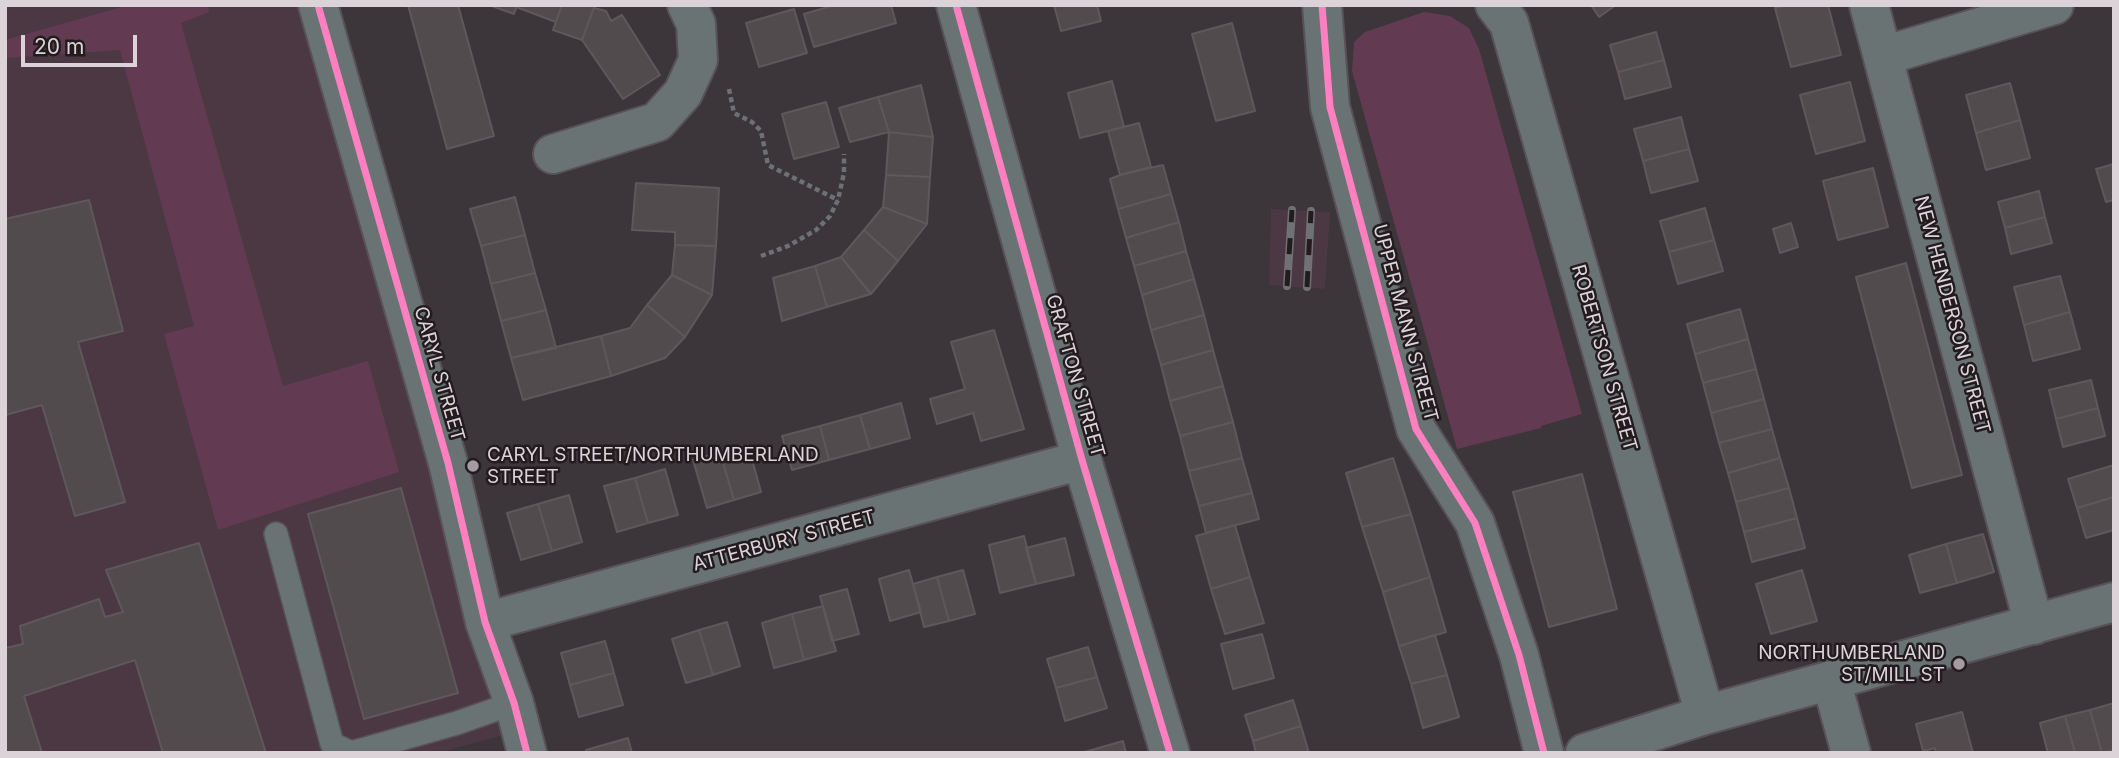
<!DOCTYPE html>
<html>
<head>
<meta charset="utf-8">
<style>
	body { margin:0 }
	#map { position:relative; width:2119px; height:758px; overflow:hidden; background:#3c3539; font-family:Inter,sans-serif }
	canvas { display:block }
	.frame { position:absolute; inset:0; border:7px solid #dcd3d8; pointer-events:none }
	.scale { position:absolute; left:21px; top:35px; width:116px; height:32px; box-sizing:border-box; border:4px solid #dcd3d8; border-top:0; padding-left:9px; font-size:21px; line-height:24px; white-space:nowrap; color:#dcd3d8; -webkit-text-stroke:5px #221c1f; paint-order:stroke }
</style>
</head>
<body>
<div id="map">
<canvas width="2119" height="758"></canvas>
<div class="frame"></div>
<div class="scale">20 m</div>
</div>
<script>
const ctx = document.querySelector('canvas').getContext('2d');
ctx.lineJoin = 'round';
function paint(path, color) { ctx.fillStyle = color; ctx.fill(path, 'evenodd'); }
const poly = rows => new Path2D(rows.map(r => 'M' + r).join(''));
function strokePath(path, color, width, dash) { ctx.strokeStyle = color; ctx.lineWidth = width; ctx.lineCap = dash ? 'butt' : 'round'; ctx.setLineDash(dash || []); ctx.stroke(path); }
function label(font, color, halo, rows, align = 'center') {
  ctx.font = font + ' Inter,sans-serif'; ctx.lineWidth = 5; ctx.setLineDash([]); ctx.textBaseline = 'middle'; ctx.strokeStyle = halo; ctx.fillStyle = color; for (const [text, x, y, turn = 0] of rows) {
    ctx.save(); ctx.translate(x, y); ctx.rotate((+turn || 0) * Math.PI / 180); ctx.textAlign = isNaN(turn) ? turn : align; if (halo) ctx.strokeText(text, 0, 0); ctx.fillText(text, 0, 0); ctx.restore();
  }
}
const built = poly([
	[5,5,318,5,522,730,438,753,5,753],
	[1271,209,1330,212,1325,289,1269,285]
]);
const green = poly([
	[129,5,208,5,209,12,181,23,283,386,368,361,399,472,218,530,164,334,194,326,120,50,5,58,5,40],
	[1424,12,1450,16,1469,28,1479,49,1582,414,1541,426,1541,428,1457,449,1352,71,1354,42,1365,32]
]);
const building = poly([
	[408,5,458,5,494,136,447,149,408,5],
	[489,5,517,5,514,14,489,5],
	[517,5,562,5,556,22,516,7,517,5],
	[562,5,595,5,582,40,553,30,562,5],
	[835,5,891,5,896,23,814,47,804,14,835,5],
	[1054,5,1097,5,1101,21,1061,31,1054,5],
	[1591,5,1616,5,1599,17,1591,5],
	[1788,5,1828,5,1841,55,1791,67,1775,8,1788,5],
	[594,8,606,11,611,21,622,15,660,75,623,99,582,40,594,8],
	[794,9,807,53,759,67,746,23,794,9],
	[1232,23,1255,111,1216,121,1192,34,1232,23],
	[1656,32,1664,60,1618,72,1610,45,1656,32],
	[1664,60,1671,87,1625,99,1618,72,1664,60],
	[1112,81,1124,127,1080,138,1068,93,1112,81],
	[1850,82,1865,141,1816,154,1800,95,1850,82],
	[2010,83,2020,120,1976,133,1966,95,2010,83],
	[921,85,933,137,889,132,878,97,921,85],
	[878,97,889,132,850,142,839,108,878,97],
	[826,102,839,147,794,159,782,114,826,102],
	[1681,117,1689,149,1643,161,1634,129,1681,117],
	[2020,120,2030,158,1986,170,1976,133,2020,120],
	[1139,123,1151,167,1120,175,1108,131,1139,123],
	[889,132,933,137,930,177,886,175,889,132],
	[1689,149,1698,181,1651,193,1643,161,1689,149],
	[2114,164,2114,200,2106,202,2096,169,2114,164],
	[1163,165,1171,194,1118,209,1110,179,1120,175,1163,165],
	[1873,168,1888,227,1838,240,1823,181,1873,168],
	[886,175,930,177,927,224,883,207,886,175],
	[636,183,719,188,716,246,675,245,675,232,632,230,636,183],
	[2039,191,2045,217,2005,228,1998,202,2039,191],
	[1171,194,1179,222,1126,238,1118,209,1171,194],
	[515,197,525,235,481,246,470,209,515,197],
	[89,200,123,331,78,342,125,502,75,516,42,405,5,415,5,219,89,200],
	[883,207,927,224,898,261,864,230,883,207],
	[1705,208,1714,240,1669,252,1660,221,1705,208],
	[2045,217,2052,243,2011,254,2005,228,2045,217],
	[1179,222,1186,251,1134,266,1126,238,1179,222],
	[1791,223,1798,247,1780,253,1773,229,1791,223],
	[864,230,898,261,871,294,841,257,864,230],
	[525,235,535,273,491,284,481,246,525,235],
	[1714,240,1723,271,1678,284,1669,252,1714,240],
	[675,245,716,246,712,295,672,275,675,245],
	[1186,251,1194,279,1142,295,1134,266,1186,251],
	[841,257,871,294,827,307,815,266,841,257],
	[1906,263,1962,475,1912,488,1856,277,1906,263],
	[815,266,827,307,782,321,773,278,815,266],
	[535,273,546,310,501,321,491,284,535,273],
	[672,275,712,295,685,337,647,305,672,275],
	[2060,276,2070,312,2024,325,2014,287,2060,276],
	[1194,279,1204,315,1151,330,1142,295,1194,279],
	[647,305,685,337,665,358,611,376,601,336,630,328,647,305],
	[1740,309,1748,339,1695,354,1687,324,1740,309],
	[546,310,556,348,511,358,501,321,546,310],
	[2070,312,2080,349,2033,361,2024,325,2070,312],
	[1204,315,1213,350,1161,365,1151,330,1204,315],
	[994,330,1024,429,981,441,973,413,937,424,930,399,965,389,951,342,994,330],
	[601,336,611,376,523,400,511,358,601,336],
	[1748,339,1756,369,1703,383,1695,354,1748,339],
	[1213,350,1223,386,1170,401,1161,365,1213,350],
	[1756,369,1764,399,1711,413,1703,383,1756,369],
	[2091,380,2098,408,2056,419,2049,390,2091,380],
	[1223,386,1233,422,1180,436,1170,401,1223,386],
	[1764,399,1772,429,1719,443,1711,413,1764,399],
	[901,403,910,438,870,449,860,415,901,403],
	[2098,408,2105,436,2063,447,2056,419,2098,408],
	[860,415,870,449,829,460,820,426,860,415],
	[1233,422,1242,458,1189,471,1180,436,1233,422],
	[820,426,829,460,792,470,782,436,820,426],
	[1772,429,1780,458,1728,473,1719,443,1772,429],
	[748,445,761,492,734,500,720,452,748,445],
	[720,452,734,500,707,508,693,460,720,452],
	[1242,458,1252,493,1199,506,1189,471,1242,458],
	[1393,458,1411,514,1362,527,1346,473,1393,458],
	[1780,458,1789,488,1736,502,1728,473,1780,458],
	[2114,465,2114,497,2077,508,2068,479,2114,465],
	[665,469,678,515,648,523,635,478,665,469],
	[1582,474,1617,609,1549,627,1513,492,1582,474],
	[635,478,648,523,617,532,604,486,635,478],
	[401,488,458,693,364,719,308,514,401,488],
	[1789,488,1797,518,1744,532,1736,502,1789,488],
	[1252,493,1259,519,1206,533,1199,506,1252,493],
	[569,495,582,542,552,551,538,504,569,495],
	[2114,497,2114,530,2086,538,2077,508,2114,497],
	[538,504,552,551,521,560,507,513,538,504],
	[1411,514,1430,577,1383,592,1362,527,1411,514],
	[1797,518,1805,548,1752,562,1744,532,1797,518],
	[1235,525,1250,577,1211,589,1196,536,1235,525],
	[1983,534,1994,572,1957,583,1946,544,1983,534],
	[1024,536,1036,584,1000,593,989,545,1024,536],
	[1065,538,1074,575,1036,584,1026,548,1065,538],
	[199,543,266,753,163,753,135,660,24,696,42,753,5,753,5,646,6,648,23,644,20,626,99,599,105,617,123,612,106,570,199,543],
	[1946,544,1957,583,1920,593,1909,555,1946,544],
	[909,570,921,612,890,621,879,579,909,570],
	[963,570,975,614,949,621,937,577,963,570],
	[1802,570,1817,621,1771,634,1756,584,1802,570],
	[937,577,949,621,924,627,913,584,937,577],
	[1250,577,1264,623,1225,634,1211,589,1250,577],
	[1430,577,1446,632,1399,646,1383,592,1430,577],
	[847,589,859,634,832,641,820,596,847,589],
	[823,606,836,651,804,660,792,614,823,606],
	[792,614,804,660,774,668,762,623,792,614],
	[727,622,740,666,713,675,699,630,727,622],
	[699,630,713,675,686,683,672,639,699,630],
	[1262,634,1274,678,1233,689,1221,644,1262,634],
	[1435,635,1447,675,1411,684,1399,646,1435,635],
	[605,641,614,673,570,685,561,653,605,641],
	[1088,647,1097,677,1056,688,1047,659,1088,647],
	[614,673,623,705,579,717,570,685,614,673],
	[1447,675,1459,717,1423,728,1411,684,1447,675],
	[1097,677,1107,708,1065,721,1056,688,1097,677],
	[1293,700,1301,726,1253,741,1245,715,1293,700],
	[2114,703,2114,750,2102,753,2090,710,2114,703],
	[2090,710,2102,753,2075,753,2065,716,2090,710],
	[1962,712,1973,753,1936,753,1935,748,1923,751,1916,724,1962,712],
	[2065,716,2075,753,2048,753,2040,723,2065,716],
	[1301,726,1309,753,1256,753,1253,741,1301,726],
	[628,738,632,753,587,753,586,750,628,738],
	[1123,741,1126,753,1081,753,1123,741]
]);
const path = poly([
	[729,89,734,113,752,122,761,131,768,165,838,200],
	[761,256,788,246,816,230,830,216,838,200,844,173,844,154]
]);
const service = poly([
	[276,534,332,744,351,753,457,723,514,703]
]);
const minor = poly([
	[318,5,448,463,485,622,514,703,527,753],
	[956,5,1082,460,1170,753],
	[1322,5,1330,107,1416,429,1475,523,1519,655,1544,753],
	[1495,5,1509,23,1705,715],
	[1869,5,2034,625],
	[1883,56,2054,5],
	[553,154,657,122,683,93,698,60,696,24,687,5],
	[485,622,1082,460],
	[1831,680,1851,753],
	[1585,753,1705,715,2114,602]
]);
const rail = poly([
	[1287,286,1292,210],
	[1307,287,1311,211]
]);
const cycleway = poly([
	[318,5,448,463,485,622,514,703,527,753],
	[956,5,1082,460,1170,753],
	[1322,5,1330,107,1416,429,1475,523,1519,655,1544,753]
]);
const markers = [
	[473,466,7,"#a49ca0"],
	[1959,664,7,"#a49ca0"]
];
const streetNames = [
	["NEW HENDERSON STREET",1952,315,75],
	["UPPER MANN STREET",1405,323,75],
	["ROBERTSON STREET",1604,358,74],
	["CARYL STREET",439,374,74],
	["GRAFTON STREET",1075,376,74],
	["ATTERBURY STREET",784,541,-15]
];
const poiNames = [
	["CARYL STREET/NORTHUMBERLAND",487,455],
	["STREET",487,477],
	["NORTHUMBERLAND",1945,653,"right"],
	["ST/MILL ST",1945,675,"right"]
];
paint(built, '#4b3843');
paint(green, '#623b53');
paint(building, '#514b4e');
strokePath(building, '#5f585b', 2);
strokePath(service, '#585256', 26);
strokePath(minor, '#585256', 42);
strokePath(path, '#6d7174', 4.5, [5, 3.5]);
strokePath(service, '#697374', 23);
strokePath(minor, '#697374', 38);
strokePath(rail, '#707174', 8);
strokePath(rail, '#221c1f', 5, [16]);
strokePath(cycleway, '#ff80c0', 7);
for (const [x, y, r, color] of markers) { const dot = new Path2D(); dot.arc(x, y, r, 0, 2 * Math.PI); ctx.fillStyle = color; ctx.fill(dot); strokePath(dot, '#221c1f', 2.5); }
label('19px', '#dcd3d8', '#221c1f', streetNames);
label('19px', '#dcd3d8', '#221c1f', poiNames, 'left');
</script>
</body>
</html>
